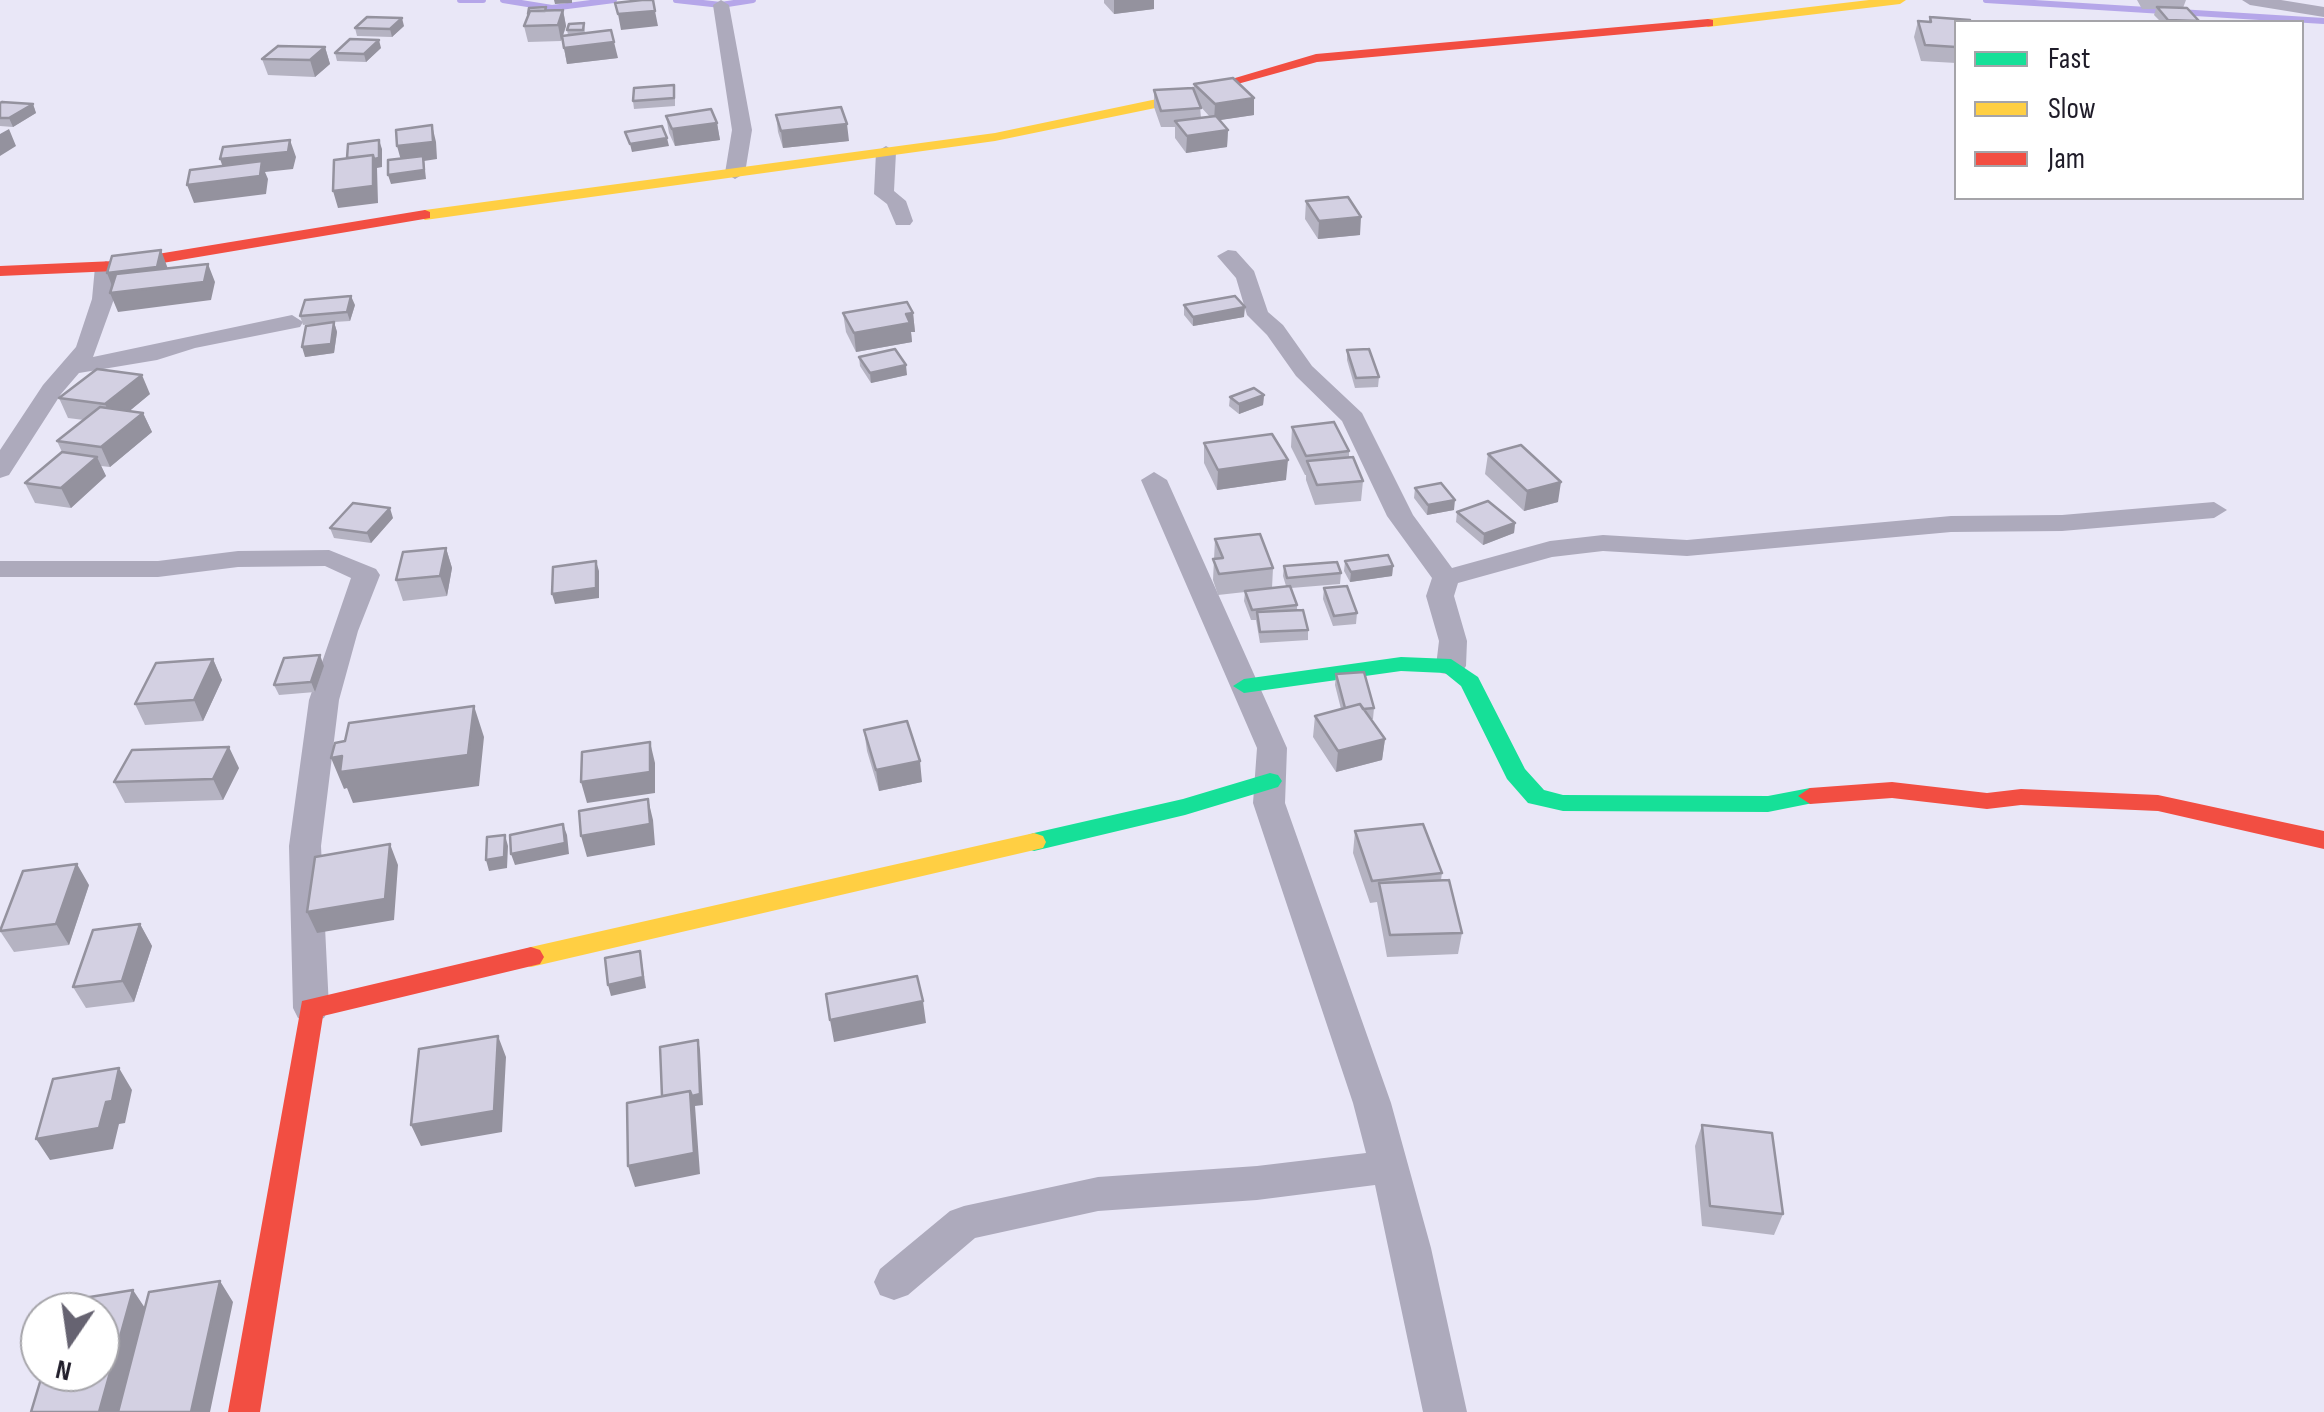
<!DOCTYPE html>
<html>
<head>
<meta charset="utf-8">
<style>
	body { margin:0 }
	#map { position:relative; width:2324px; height:1412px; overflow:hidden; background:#e9e7f7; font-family:"Sofia Sans Condensed",sans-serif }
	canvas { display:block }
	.legend { position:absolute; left:1954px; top:20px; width:350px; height:180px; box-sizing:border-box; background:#fff; border:2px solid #a5a4a9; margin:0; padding:12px 18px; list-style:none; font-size:30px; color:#1f1c29 }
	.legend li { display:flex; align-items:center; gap:20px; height:50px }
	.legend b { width:50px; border:2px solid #a5a4a9 }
	.north { position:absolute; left:20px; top:1292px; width:100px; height:100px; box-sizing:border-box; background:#fff; border:2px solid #a5a4a9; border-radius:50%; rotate:193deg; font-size:28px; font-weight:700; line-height:40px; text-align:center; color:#1f1c29 }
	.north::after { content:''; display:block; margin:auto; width:35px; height:45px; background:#666371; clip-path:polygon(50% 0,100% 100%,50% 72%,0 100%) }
</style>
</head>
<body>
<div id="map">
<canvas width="2324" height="1412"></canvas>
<ul class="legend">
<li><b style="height:12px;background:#16e098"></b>Fast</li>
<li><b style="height:12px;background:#ffcf43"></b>Slow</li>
<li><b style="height:12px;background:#f24e42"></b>Jam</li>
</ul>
<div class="north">N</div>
</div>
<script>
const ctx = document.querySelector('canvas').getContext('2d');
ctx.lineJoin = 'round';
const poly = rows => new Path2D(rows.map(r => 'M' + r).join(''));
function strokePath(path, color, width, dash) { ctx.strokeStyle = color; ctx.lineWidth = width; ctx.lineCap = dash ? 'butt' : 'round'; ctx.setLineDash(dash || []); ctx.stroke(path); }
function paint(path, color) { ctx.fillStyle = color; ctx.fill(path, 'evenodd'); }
const stream = poly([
	[460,0,483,0],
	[503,0,552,8,614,0],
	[676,0,721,5,753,0],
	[1986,0,2324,21]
]);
const street = poly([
	[721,0,729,5,752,130,745,173,735,179,725,173,732,130,713,5,721,0],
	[2242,0,2281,0,2324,7,2324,17,2250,5,2242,0],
	[886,146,896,152,894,191,906,201,913,221,910,225,896,225,887,204,874,194,876,152,886,146],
	[1228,250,1236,251,1254,271,1268,312,1283,325,1312,366,1362,413,1413,515,1452,568,1550,541,1603,535,1687,540,1951,516,2062,515,2214,502,2227,510,2214,518,2062,531,1951,532,1687,556,1603,551,1552,557,1458,583,1454,596,1467,641,1466,666,1461,673,1451,675,1441,673,1436,666,1439,641,1426,596,1432,578,1387,516,1342,421,1296,376,1267,335,1247,315,1236,278,1217,256,1228,250],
	[106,261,117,267,114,299,93,357,292,315,303,322,300,327,195,348,157,360,79,373,61,394,9,475,0,478,0,450,43,385,76,347,92,299,95,267,106,261],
	[1154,472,1167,480,1287,748,1285,803,1391,1103,1431,1248,1467,1412,1423,1412,1375,1185,1257,1200,1098,1211,975,1238,908,1295,894,1300,880,1295,874,1282,880,1269,950,1211,964,1206,1098,1177,1257,1166,1366,1153,1353,1103,1253,803,1257,748,1141,480,1154,472],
	[329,550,376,569,380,575,358,631,339,700,321,846,329,1008,324,1018,311,1022,298,1018,293,1008,289,846,309,700,351,578,325,566,238,567,158,577,0,577,0,561,158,561,238,551,329,550]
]);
const fast = poly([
	[1401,657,1451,659,1478,677,1525,769,1544,790,1563,795,1768,796,1810,788,1822,796,1818,802,1768,812,1563,811,1528,803,1507,779,1461,686,1445,673,1401,671,1244,693,1233,686,1244,679,1401,657],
	[1270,773,1278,775,1282,781,1278,787,1185,815,1034,851,1025,848,1022,842,1025,836,1034,833,1183,799,1270,773]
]);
const slow = poly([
	[1869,0,1906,0,1900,4,1708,27,1702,23,1708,19,1869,0],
	[1205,85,1212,89,1210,92,1165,106,995,141,425,220,417,215,425,210,995,133,1157,99,1205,85],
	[1034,833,1043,836,1046,842,1043,848,531,967,522,964,518,957,522,950,531,947,1034,833]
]);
const jam = poly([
	[1708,19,1713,20,1713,26,1317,62,1205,93,1198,89,1316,54,1708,19],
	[425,210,430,212,430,218,115,271,0,276,0,266,115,261,425,210],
	[1892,782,1987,793,2021,789,2158,795,2324,831,2324,849,2158,811,2021,805,1987,809,1892,798,1810,804,1798,796,1810,788,1892,782],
	[531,947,540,950,544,957,540,964,323,1016,260,1412,228,1412,302,1001,531,947]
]);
const wall = poly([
	[1104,0,1154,0,1154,9,1114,14,1104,3],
	[2137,0,2186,0,2183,8,2199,21,2198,22,2161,22,2154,15,2156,9,2142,9],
	[563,10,566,26,563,36,568,35,567,30,584,23,585,33,618,58,567,64,562,38,561,41,528,42,524,26,528,14],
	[1930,17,1956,22,1956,63,1921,61,1914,37,1918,21,1929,21],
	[404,26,392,37,357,36,355,28],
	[325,47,330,64,315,77,268,75,262,59],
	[381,48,366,62,337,61,335,53],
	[1194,84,1254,98,1254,115,1219,120,1228,130,1227,147,1186,153,1175,138,1175,127,1161,127,1154,107,1154,90,1194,91],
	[1200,106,1210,117,1201,118],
	[675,94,675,106,634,109,633,101],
	[0,103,33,104,36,113,13,127,0,126],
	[776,115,849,141,783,148,778,132],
	[666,116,717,123,720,140,675,146,669,133],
	[1306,201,1360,235,1318,239,1305,219],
	[355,305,350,321,334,322,337,332,334,353,305,357,333,322,303,325,300,316],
	[1184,305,1244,317,1193,326,1184,315],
	[843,313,913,313,915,332,911,332,912,342,856,352,846,332],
	[1347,350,1379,377,1378,387,1355,388,1347,360],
	[859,357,907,375,871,383,860,366],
	[150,394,129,411,143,413,152,432,110,467,101,466,106,476,71,508,35,503,25,483,62,452,57,441,84,420,68,418,59,398],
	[1264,395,1263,405,1239,414,1229,406,1230,397],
	[1292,427,1349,451,1349,457,1363,481,1361,501,1315,505,1306,480,1306,475,1305,475,1291,447],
	[1204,443,1286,480,1217,490,1204,463],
	[1488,454,1558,502,1524,511,1485,474],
	[1415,488,1454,510,1427,515,1414,498],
	[1457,512,1515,523,1514,533,1483,545,1456,522],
	[393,518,371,543,334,538,330,528],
	[1215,539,1273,568,1272,588,1286,586,1283,576,1284,566,1341,573,1340,584,1291,588,1297,605,1297,611,1308,630,1308,640,1260,643,1256,620,1251,620,1244,601,1245,592,1218,595,1213,580],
	[446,548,452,568,447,596,403,601,396,580],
	[1345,561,1393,566,1392,576,1350,582,1344,571],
	[1324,588,1357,613,1356,624,1333,626,1323,599],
	[213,659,222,680,203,721,145,725,135,704],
	[324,666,315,692,279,695,274,685],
	[1336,674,1374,708,1373,719,1370,719,1385,739,1382,760,1336,772,1313,737,1315,716,1341,709,1335,685],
	[864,730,922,782,879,791,867,751],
	[239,768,223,800,125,803,114,782],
	[1355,831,1442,873,1441,880,1462,933,1458,954,1387,957,1377,902,1370,903,1353,853],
	[89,885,69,945,14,952,0,931],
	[140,924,152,946,134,1002,86,1008,73,987],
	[1702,1125,1783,1214,1774,1235,1702,1226,1695,1146]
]);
const shadedWall = poly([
	[554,0,572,0,572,3,555,4],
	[1114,0,1154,0,1154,9,1114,14],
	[563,10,566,26,561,41,558,25],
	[655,11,658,26,621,30,618,14],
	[402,18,404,26,392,37,390,29],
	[379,40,381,48,366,62,364,54],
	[614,42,618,58,567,64,564,48],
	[325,47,330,64,315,77,310,60],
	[1254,98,1254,115,1214,121,1215,104],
	[33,104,36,113,13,127,9,118],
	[717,123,720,140,675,146,672,129],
	[847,124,849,141,783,148,781,131],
	[432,125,436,142,437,159,424,161,426,179,391,184,388,175,402,164,397,146],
	[9,129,16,146,0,156,0,134],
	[1228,130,1227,147,1186,153,1187,136],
	[667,138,669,146,632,152,630,144],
	[290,140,296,157,293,169,265,172,268,179,266,194,194,203,187,185,226,176,220,159],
	[379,140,382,149,382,167,377,168,378,203,338,208,333,191],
	[1361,217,1360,235,1318,239,1319,221],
	[161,250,168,269,114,291,107,273],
	[208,264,215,282,211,300,118,312,110,293],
	[351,296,355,305,350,321,347,312],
	[1245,307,1244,317,1193,326,1193,317],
	[913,313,915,332,911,332,912,342,856,352,854,333],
	[334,322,337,332,334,353,305,357,302,347],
	[906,365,907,375,871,383,870,373],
	[142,375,150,394,114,424,105,404],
	[1264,395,1263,405,1239,414,1239,404],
	[143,413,152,432,110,467,101,447],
	[97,457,106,476,71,508,61,488],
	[1288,460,1286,480,1217,490,1218,470],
	[1561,482,1558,502,1524,511,1527,491],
	[1455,500,1454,510,1427,515,1428,505],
	[390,508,393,518,371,543,367,533],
	[1515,523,1514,533,1483,545,1484,534],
	[446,548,452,568,447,596,440,576],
	[596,561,599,571,599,598,555,604,552,594],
	[1393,566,1392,576,1350,582,1351,572],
	[320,655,324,666,315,692,311,682],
	[213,659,222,680,203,721,194,700],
	[474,706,484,737,479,786,353,803,347,788,344,789,331,758],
	[1385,739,1382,760,1336,772,1338,751],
	[650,742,655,763,655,793,587,803,581,782],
	[229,747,239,768,223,800,213,779],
	[920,761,922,782,879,791,876,770],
	[648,799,653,820,655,845,587,857,581,836],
	[563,824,567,835,569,854,515,865,511,854],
	[505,835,508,846,507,868,489,871,486,860],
	[390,844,398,865,394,920,317,933,307,912],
	[77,864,89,885,69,945,56,924],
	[140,924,152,946,134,1002,122,981],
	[640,951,646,988,611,996,608,985],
	[923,1001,926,1023,834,1042,830,1020],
	[498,1036,506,1057,502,1132,421,1146,411,1125],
	[698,1040,700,1050,703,1105,695,1106,700,1174,635,1187,628,1166,666,1112],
	[119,1068,132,1090,125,1123,119,1124,113,1149,50,1160,36,1139,106,1102],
	[220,1281,233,1302,210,1412,191,1412],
	[133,1290,147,1311,120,1412,99,1412]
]);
const building = poly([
	[642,0,653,0,655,11,618,14,615,3,642,0],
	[546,7,545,11,530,11,528,14,529,8,546,7],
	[2157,7,2187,8,2199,21,2168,20,2157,7],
	[563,10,558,25,524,26,530,11,563,10],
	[367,17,402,18,390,29,355,28,367,17],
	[1930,17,1970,20,1970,22,1956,22,1956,47,1925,45,1918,21,1931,22,1930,17],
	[584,23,583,30,567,30,569,24,584,23],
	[611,30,614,42,564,48,562,36,611,30],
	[350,39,379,40,364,54,335,53,350,39],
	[278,46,325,47,310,60,262,59,278,46],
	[1233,78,1254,98,1215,104,1194,84,1233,78],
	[674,85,674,98,633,101,634,88,674,85],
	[1193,88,1201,108,1161,111,1154,90,1193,88],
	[2,102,33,104,9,118,0,118,0,103,2,102],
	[841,107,847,124,781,131,776,115,841,107],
	[711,109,717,123,672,129,666,116,711,109],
	[1216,116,1228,130,1187,136,1175,121,1216,116],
	[432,125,433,142,397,146,396,130,432,125],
	[662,126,667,138,630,144,625,132,662,126],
	[290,140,288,152,220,159,223,147,290,140],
	[379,140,379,158,374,159,373,155,347,158,348,144,379,140],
	[373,155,373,186,333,191,334,160,373,155],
	[423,156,424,170,388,175,388,160,423,156],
	[262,161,260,176,187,185,190,170,262,161],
	[1348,197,1361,217,1319,221,1306,201,1348,197],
	[161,250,157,267,107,273,112,256,161,250],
	[208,264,204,282,110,293,116,274,208,264],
	[351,296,347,312,300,316,305,300,351,296],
	[1235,296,1245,307,1193,317,1184,305,1235,296],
	[907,302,913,313,906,314,910,323,854,333,843,313,907,302],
	[334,322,331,344,302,347,306,326,334,322],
	[895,349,906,365,870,373,859,357,895,349],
	[1369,349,1379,377,1356,378,1347,350,1369,349],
	[97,369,142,375,105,404,59,398,97,369],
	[1254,388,1264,395,1239,404,1230,397,1254,388],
	[100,407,143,413,101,447,57,441,100,407],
	[1334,422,1349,451,1306,456,1292,427,1334,422],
	[1272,434,1288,460,1218,470,1204,443,1272,434],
	[1521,445,1561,482,1527,491,1488,454,1521,445],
	[62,452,97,457,61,488,25,483,62,452],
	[1353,457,1363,481,1317,485,1307,461,1353,457],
	[1441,483,1455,500,1428,505,1415,488,1441,483],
	[1488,501,1515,523,1484,534,1457,512,1488,501],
	[353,503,390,508,367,533,330,528,353,503],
	[1260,534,1273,568,1219,574,1213,559,1223,558,1215,539,1260,534],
	[446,548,440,576,396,580,403,552,446,548],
	[1388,555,1393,566,1351,572,1345,561,1388,555],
	[596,561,596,588,552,594,553,567,596,561],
	[1337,562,1341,573,1287,578,1284,566,1337,562],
	[1290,586,1297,605,1252,610,1245,591,1290,586],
	[1347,586,1357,613,1334,616,1324,588,1347,586],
	[1303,610,1308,630,1260,632,1257,612,1303,610],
	[320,655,311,682,274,685,284,658,320,655],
	[213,659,194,700,135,704,156,663,213,659],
	[1364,672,1374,708,1363,709,1360,704,1345,708,1336,674,1364,672],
	[1360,704,1385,739,1338,751,1315,716,1360,704],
	[474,706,468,755,340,772,342,756,331,758,335,743,345,741,349,723,474,706],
	[907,721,920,761,876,770,864,730,907,721],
	[650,742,650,772,581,782,582,752,650,742],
	[229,747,213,779,114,782,132,750,229,747],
	[648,799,650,824,581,836,579,811,648,799],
	[563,824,565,843,511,854,510,835,563,824],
	[1423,824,1442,873,1372,881,1355,831,1423,824],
	[505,835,504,857,486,860,487,837,505,835],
	[390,844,385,899,307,912,315,857,390,844],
	[77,864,56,924,0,931,23,871,77,864],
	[1449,880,1462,933,1390,935,1379,883,1449,880],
	[140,924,122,981,73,987,93,930,140,924],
	[640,951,643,977,608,985,605,958,640,951],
	[917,976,923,1001,830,1020,826,994,917,976],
	[498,1036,494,1111,411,1125,419,1049,498,1036],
	[698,1040,700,1094,692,1096,690,1091,662,1096,660,1047,698,1040],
	[119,1068,112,1101,106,1102,99,1128,36,1139,53,1079,119,1068],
	[690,1091,694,1153,628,1166,627,1103,690,1091],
	[1702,1125,1772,1133,1783,1214,1710,1206,1702,1125],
	[220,1281,191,1412,118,1412,149,1292,220,1281],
	[133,1290,99,1412,31,1412,43,1372,100,1372,100,1312,62,1312,65,1301,133,1290]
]);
strokePath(stream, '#b5a6e9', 6);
paint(street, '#adaabc');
paint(fast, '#16e098');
paint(slow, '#ffcf43');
paint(jam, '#f24e42');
paint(wall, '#b5b3c2');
paint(shadedWall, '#94929e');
paint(building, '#d3d0e2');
strokePath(building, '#94929e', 2.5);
</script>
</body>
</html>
